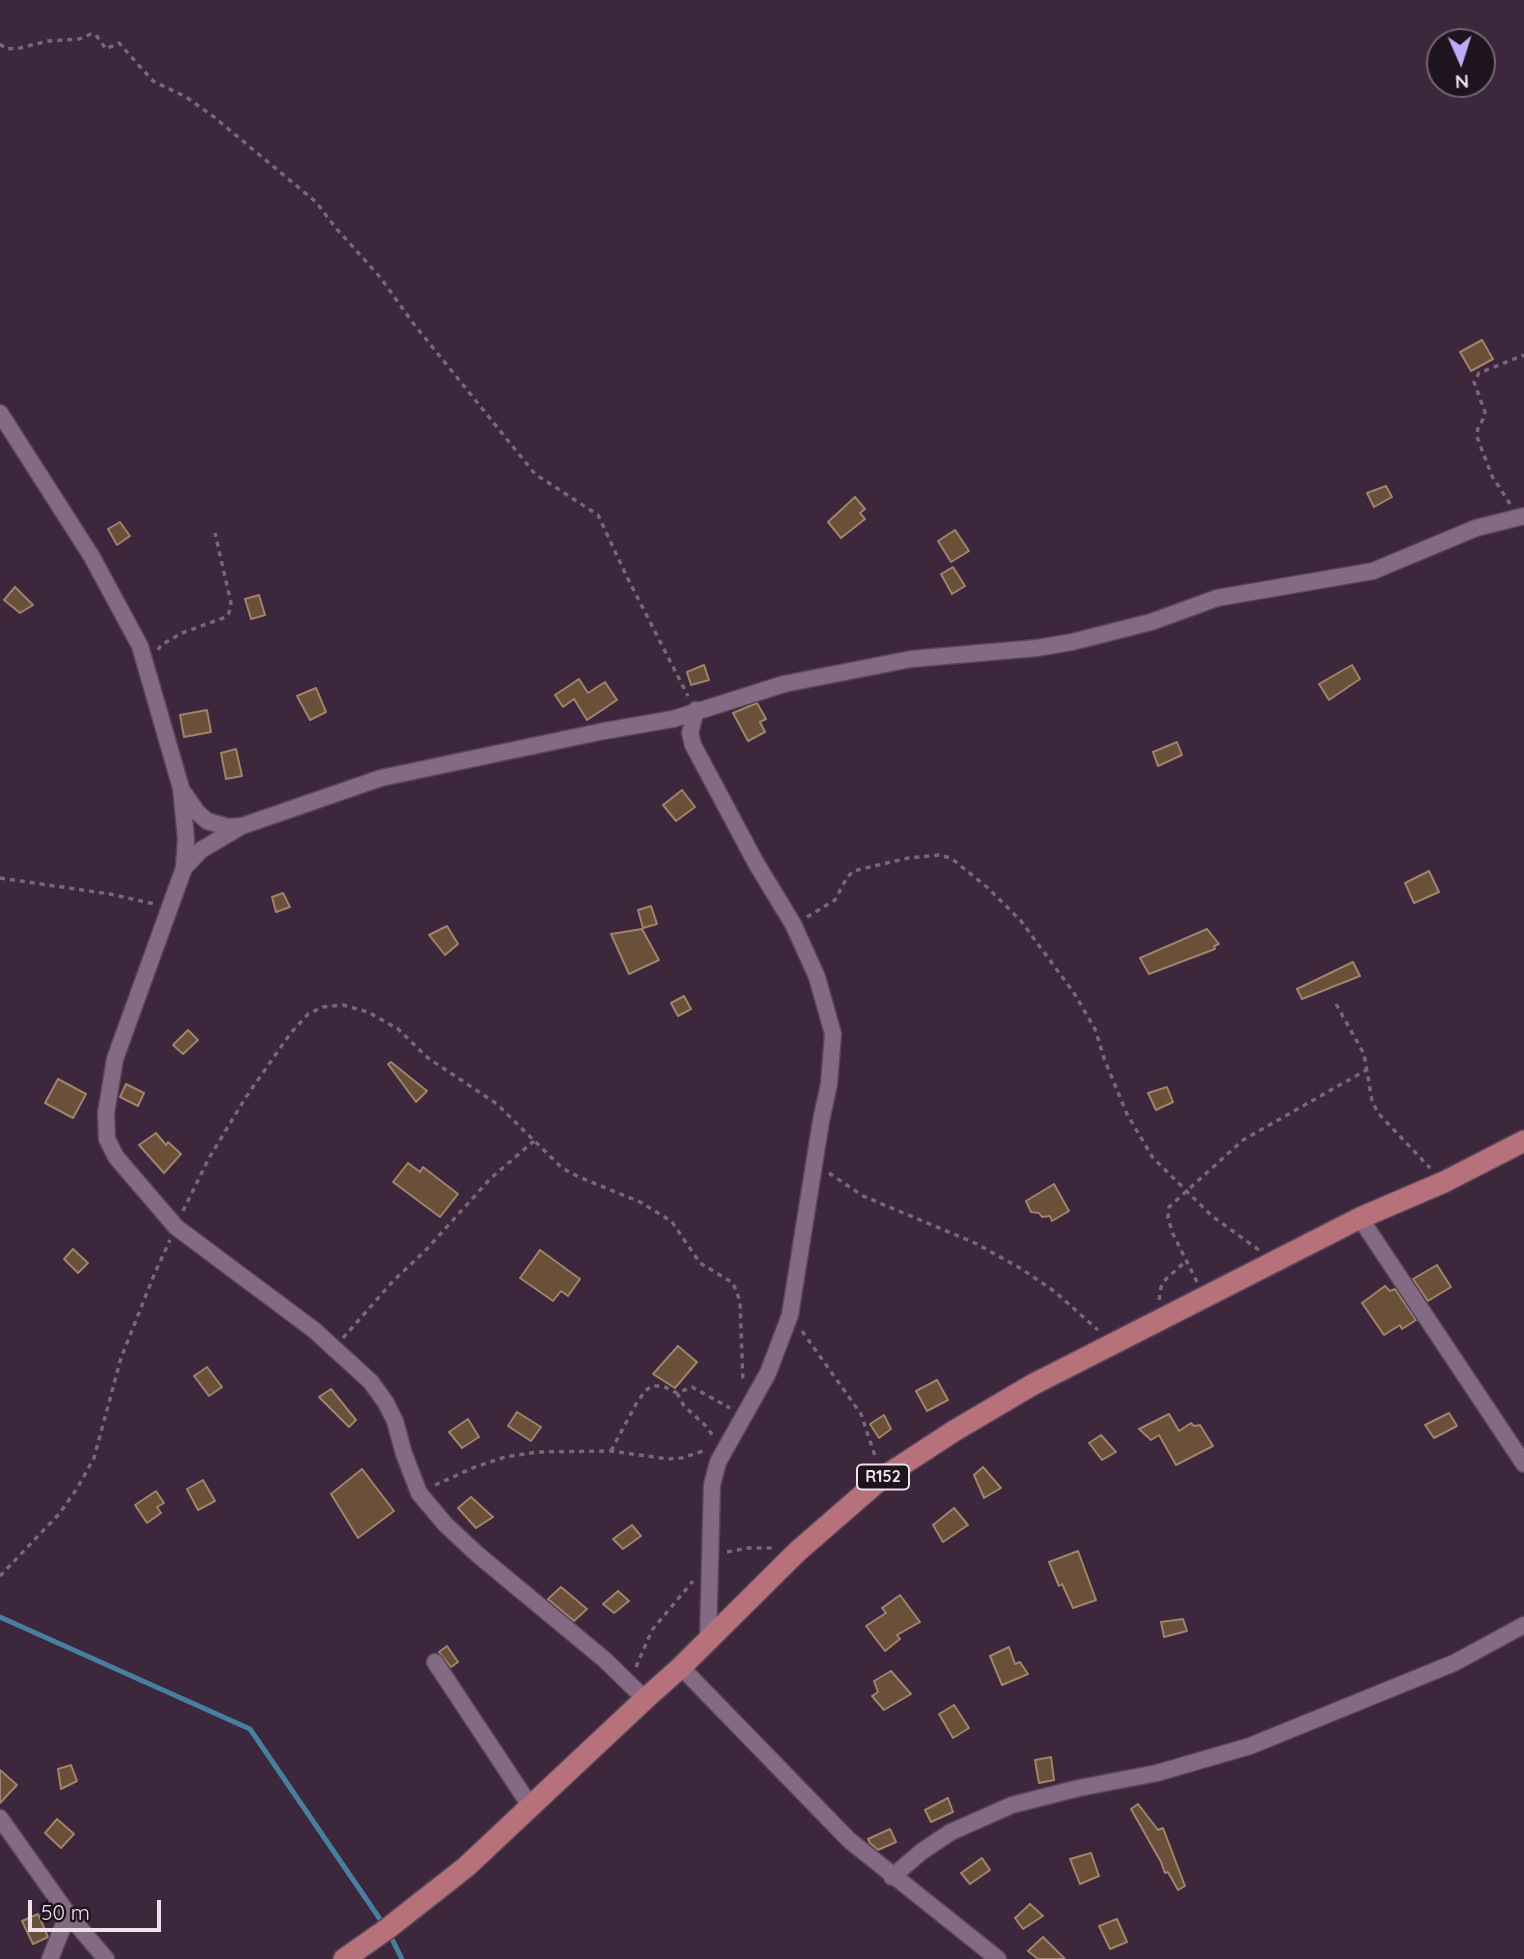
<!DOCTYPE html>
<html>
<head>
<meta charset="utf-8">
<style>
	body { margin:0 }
	#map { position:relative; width:1524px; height:1959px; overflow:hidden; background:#3d273d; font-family:Quicksand,sans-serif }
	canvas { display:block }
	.north { position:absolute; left:1426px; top:28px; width:70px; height:70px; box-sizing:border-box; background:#1e141e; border:2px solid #726671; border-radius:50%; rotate:177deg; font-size:19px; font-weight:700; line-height:28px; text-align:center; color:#efe0ee }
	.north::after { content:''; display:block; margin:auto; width:24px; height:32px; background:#bbaaf6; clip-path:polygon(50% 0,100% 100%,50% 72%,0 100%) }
	.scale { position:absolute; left:28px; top:1900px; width:133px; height:32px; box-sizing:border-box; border:4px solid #efe0ee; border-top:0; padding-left:9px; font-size:21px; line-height:24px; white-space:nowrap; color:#efe0ee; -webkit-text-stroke:5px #1e141e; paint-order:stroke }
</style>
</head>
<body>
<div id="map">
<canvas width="1524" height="1959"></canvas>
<div class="north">N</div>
<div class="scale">50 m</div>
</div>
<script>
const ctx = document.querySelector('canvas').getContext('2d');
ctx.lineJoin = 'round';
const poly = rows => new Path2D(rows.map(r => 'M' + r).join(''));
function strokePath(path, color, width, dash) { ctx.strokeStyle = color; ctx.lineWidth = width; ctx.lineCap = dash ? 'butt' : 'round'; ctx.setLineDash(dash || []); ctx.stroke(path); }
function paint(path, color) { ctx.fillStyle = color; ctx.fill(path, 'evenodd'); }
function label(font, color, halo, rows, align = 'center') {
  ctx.font = font + ' Quicksand,sans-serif'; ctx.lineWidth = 6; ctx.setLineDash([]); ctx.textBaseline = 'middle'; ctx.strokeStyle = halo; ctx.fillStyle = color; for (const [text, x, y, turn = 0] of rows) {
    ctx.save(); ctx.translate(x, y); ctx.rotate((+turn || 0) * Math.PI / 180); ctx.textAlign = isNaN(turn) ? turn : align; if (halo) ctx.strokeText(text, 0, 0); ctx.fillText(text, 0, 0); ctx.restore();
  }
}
const stream = poly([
	[0,1617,250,1729,384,1925],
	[389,1933,402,1959]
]);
const building = poly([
	[1482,340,1493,359,1471,371,1460,352,1482,340],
	[1386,486,1392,497,1374,507,1367,493,1386,486],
	[855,497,865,509,860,513,865,519,841,538,828,522,855,497],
	[120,522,130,536,117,545,108,529,120,522],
	[955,530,969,551,951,562,938,541,955,530],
	[953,567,965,586,952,594,941,574,953,567],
	[15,587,33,605,20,613,4,600,15,587],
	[259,595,265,615,251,619,245,599,259,595],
	[704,665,709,680,691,685,687,672,704,665],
	[1352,665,1360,679,1329,700,1319,684,1352,665],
	[579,679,588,693,605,682,617,700,587,720,574,699,563,707,555,695,579,679],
	[316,688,326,712,310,720,297,696,316,688],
	[757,703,766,719,760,722,765,732,748,741,733,713,757,703],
	[207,710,211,732,184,737,180,715,207,710],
	[1177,742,1182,755,1158,766,1153,752,1177,742],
	[236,749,242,776,226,779,221,753,236,749],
	[682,790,695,807,676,821,663,805,682,790],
	[1429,871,1439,892,1414,903,1405,883,1429,871],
	[283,893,290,907,276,912,272,897,283,893],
	[651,906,657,924,643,928,638,910,651,906],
	[447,926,458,944,445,955,429,935,447,926],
	[642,929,659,960,629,974,611,934,642,929],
	[1207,929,1219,944,1214,946,1215,949,1149,974,1140,958,1207,929],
	[1353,962,1360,976,1302,999,1297,989,1353,962],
	[684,996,691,1009,678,1016,671,1003,684,996],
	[188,1030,198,1040,183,1054,173,1045,188,1030],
	[391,1062,427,1091,416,1102,388,1064,391,1062],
	[58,1079,86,1094,73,1118,45,1103,58,1079],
	[126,1084,144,1093,138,1106,120,1097,126,1084],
	[1167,1087,1173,1102,1156,1110,1148,1093,1167,1087],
	[156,1133,166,1145,168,1142,181,1154,164,1173,139,1145,156,1133],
	[408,1163,420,1172,423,1167,458,1194,440,1217,393,1182,408,1163],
	[1054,1184,1069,1211,1052,1221,1050,1216,1042,1217,1039,1213,1031,1212,1026,1201,1054,1184],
	[73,1249,88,1263,78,1273,64,1259,73,1249],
	[540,1250,580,1279,568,1296,561,1291,553,1301,520,1278,540,1250],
	[1437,1265,1451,1287,1428,1301,1413,1279,1437,1265],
	[1385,1286,1390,1291,1395,1289,1416,1320,1402,1329,1400,1325,1384,1335,1362,1303,1385,1286],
	[678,1346,697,1362,675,1388,653,1374,678,1346],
	[207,1367,222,1387,209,1396,194,1376,207,1367],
	[937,1380,948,1400,927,1411,916,1391,937,1380],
	[331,1389,356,1420,349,1427,319,1397,331,1389],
	[517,1412,541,1427,531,1441,508,1426,517,1412],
	[1449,1413,1457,1426,1434,1438,1425,1425,1449,1413],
	[1169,1414,1179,1431,1191,1423,1194,1426,1200,1425,1213,1446,1176,1465,1159,1435,1151,1440,1139,1429,1169,1414],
	[884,1415,891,1429,879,1438,870,1424,884,1415],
	[468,1419,479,1437,462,1448,449,1432,468,1419],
	[1101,1435,1116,1452,1102,1460,1089,1443,1101,1435],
	[983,1467,1001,1488,984,1498,974,1475,983,1467],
	[362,1469,394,1511,358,1538,331,1494,362,1469],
	[203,1480,215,1501,198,1510,187,1489,203,1480],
	[156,1491,164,1503,157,1507,161,1513,147,1523,135,1505,156,1491],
	[471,1497,493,1517,476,1528,458,1508,471,1497],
	[954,1508,968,1525,943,1542,933,1525,954,1508],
	[632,1525,641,1536,623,1549,613,1539,632,1525],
	[1078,1551,1096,1600,1073,1608,1062,1584,1059,1586,1049,1562,1078,1551],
	[561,1587,587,1609,574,1621,548,1599,561,1587],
	[618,1591,629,1601,614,1613,603,1604,618,1591],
	[900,1595,920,1622,897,1635,900,1639,885,1651,866,1626,886,1613,882,1608,900,1595],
	[1183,1619,1187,1631,1164,1637,1161,1622,1183,1619],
	[447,1646,458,1662,451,1667,439,1652,447,1646],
	[1009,1647,1015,1664,1020,1662,1028,1674,1002,1685,990,1656,1009,1647],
	[891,1671,911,1694,884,1710,872,1696,878,1692,874,1681,891,1671],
	[954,1705,969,1728,953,1738,939,1714,954,1705],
	[1051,1757,1054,1780,1039,1783,1035,1760,1051,1757],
	[71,1765,77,1781,61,1789,58,1769,71,1765],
	[0,1770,17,1785,0,1803,0,1770],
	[948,1798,953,1812,931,1822,925,1810,948,1798],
	[1138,1804,1158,1830,1163,1828,1185,1886,1178,1890,1168,1872,1165,1873,1161,1862,1131,1809,1138,1804],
	[57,1819,74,1834,61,1848,45,1833,57,1819],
	[890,1829,896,1842,878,1850,870,1843,868,1839,890,1829],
	[1091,1853,1099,1876,1080,1884,1070,1859,1091,1853],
	[982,1858,990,1870,970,1884,961,1873,982,1858],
	[1030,1904,1043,1916,1023,1929,1015,1918,1030,1904],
	[38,1914,48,1937,33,1944,22,1921,38,1914],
	[1117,1919,1127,1942,1110,1949,1099,1926,1117,1919],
	[1043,1937,1065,1959,1038,1959,1028,1951,1043,1937]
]);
const path = poly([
	[0,44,6,49,20,48,48,41,79,39,91,34,96,35,106,49,119,43,153,81,186,97,214,117,316,202,335,227,380,277,413,323,535,474,598,515,627,577,688,696],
	[1510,504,1492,476,1477,437,1478,427,1484,418,1485,412,1474,382,1479,373,1524,355],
	[158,650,161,645,182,633,226,617,229,613,231,603,215,533],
	[0,878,110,894,155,904],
	[807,917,835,900,846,879,853,871,908,858,939,855,951,858,988,888,1021,921,1074,993,1095,1029,1105,1061,1127,1114,1153,1158,1212,1216,1259,1250],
	[1336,1004,1364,1054,1372,1101,1378,1113,1430,1168],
	[829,1173,863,1196,975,1243,1020,1268,1054,1291,1098,1330],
	[183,1211,209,1158,246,1097,290,1034,308,1014,323,1007,343,1005,368,1012,398,1029,428,1058,497,1104,562,1168,579,1177,640,1202,660,1214,672,1222,700,1263,733,1283,740,1301,743,1383],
	[1197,1282,1173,1234,1168,1218,1169,1207,1243,1140,1368,1069],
	[1159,1300,1161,1287,1166,1279,1185,1262],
	[802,1331,861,1414,876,1459],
	[343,1338,394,1280,425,1251,491,1178,534,1141],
	[677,1393,684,1406,706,1426,713,1436],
	[611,1451,636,1404,645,1391,652,1386,663,1386,677,1393,692,1387,730,1408],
	[435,1485,475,1467,505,1457,537,1452,611,1451,668,1459,682,1458,706,1450],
	[727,1552,748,1548,775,1548],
	[0,1576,59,1514,78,1487,94,1458,121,1358,154,1275,170,1240],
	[636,1667,652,1630,693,1581]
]);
const minor = poly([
	[0,413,92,557,140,646,181,788,186,839,184,868,115,1059,106,1113,107,1139,116,1157,176,1227,314,1330,371,1382,386,1403,395,1421,404,1454,419,1493,445,1524,477,1554,605,1660,645,1699],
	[696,710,690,733,693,745,756,863,793,924,817,977,833,1034,829,1084,821,1121,790,1315,768,1373,718,1462,712,1485,708,1641],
	[184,793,197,812,207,821,228,827,242,826,381,778,604,731,673,719,784,684,911,659,1037,648,1072,642,1151,622,1217,598,1373,571,1476,528,1524,516],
	[184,868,201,850,240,827],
	[1360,1218,1524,1464],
	[435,1662,531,1807],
	[681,1667,849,1840,998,1959],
	[0,1818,68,1914,106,1959],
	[892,1877,921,1852,951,1832,1012,1805,1079,1788,1157,1773,1250,1746,1454,1663,1524,1625],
	[50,1959,68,1914]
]);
const primary = poly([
	[344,1959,387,1929,466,1867,645,1699,681,1667,798,1551,882,1478,954,1431,1032,1385,1360,1218,1444,1182,1524,1141]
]);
const shields = [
	[883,1477,52]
];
const shieldNames = [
	["R152",883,1477]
];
strokePath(stream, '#487fa0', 5);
paint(building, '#6a5039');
strokePath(building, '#9f836a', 2);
strokePath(minor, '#584559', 19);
strokePath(primary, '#584559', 24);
strokePath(path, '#7a6679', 3.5, [5, 5]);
strokePath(minor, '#856a84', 16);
strokePath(primary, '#b6717a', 21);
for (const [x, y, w] of shields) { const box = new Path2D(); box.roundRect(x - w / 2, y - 12.5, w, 25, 5); ctx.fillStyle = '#1e141e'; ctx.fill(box); strokePath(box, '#efe0ee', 2); }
label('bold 16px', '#efe0ee', null, shieldNames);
</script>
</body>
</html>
